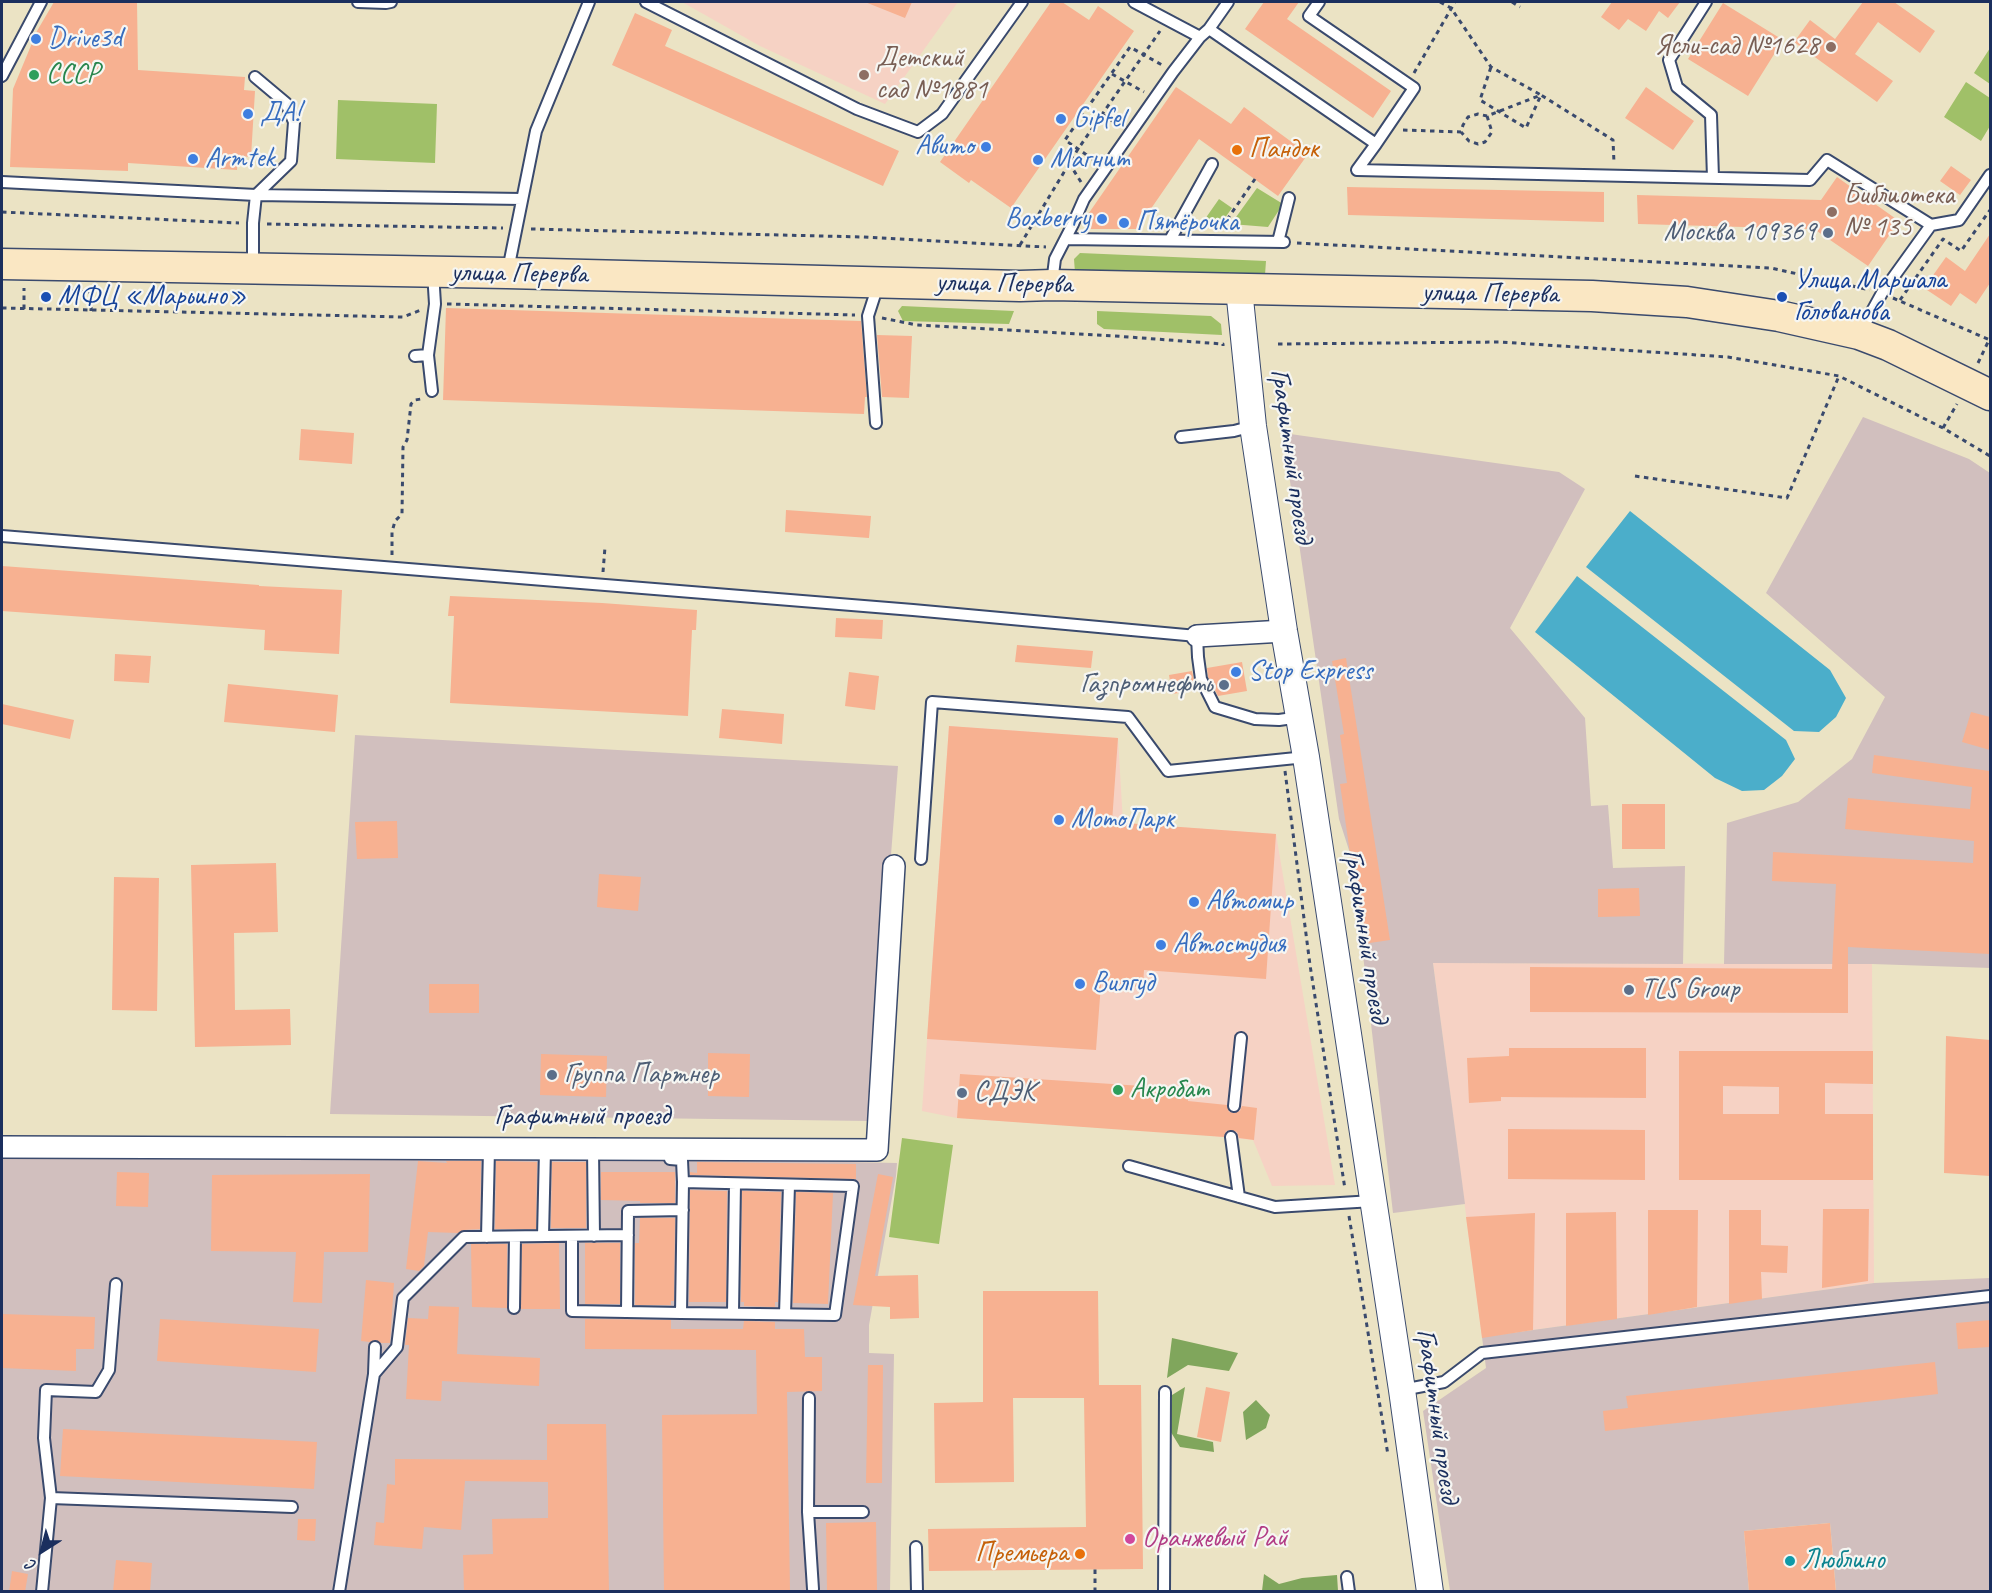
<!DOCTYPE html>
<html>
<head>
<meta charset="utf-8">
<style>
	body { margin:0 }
	#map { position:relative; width:1992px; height:1593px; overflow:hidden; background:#ebe3c4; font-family:Caveat,sans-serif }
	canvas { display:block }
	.frame { position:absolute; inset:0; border:3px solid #1b2f5e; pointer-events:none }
	.north { position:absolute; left:12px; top:1521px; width:60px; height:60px; -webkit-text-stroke:4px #f6f6f2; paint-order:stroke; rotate:216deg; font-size:16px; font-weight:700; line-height:24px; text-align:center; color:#1b2f5e }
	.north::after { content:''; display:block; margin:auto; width:21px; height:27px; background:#1b2f5e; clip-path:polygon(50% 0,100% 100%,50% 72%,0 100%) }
</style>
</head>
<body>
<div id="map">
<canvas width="1992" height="1593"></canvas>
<div class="frame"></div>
<div class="north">С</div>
</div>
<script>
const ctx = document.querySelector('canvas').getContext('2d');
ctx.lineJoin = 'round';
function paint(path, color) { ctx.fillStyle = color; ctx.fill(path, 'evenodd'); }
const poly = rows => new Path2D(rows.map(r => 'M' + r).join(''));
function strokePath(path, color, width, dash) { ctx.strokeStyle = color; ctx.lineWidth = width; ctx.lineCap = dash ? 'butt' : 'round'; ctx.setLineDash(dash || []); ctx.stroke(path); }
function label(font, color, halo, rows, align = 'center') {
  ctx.font = font + ' Caveat,sans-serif'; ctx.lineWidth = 4.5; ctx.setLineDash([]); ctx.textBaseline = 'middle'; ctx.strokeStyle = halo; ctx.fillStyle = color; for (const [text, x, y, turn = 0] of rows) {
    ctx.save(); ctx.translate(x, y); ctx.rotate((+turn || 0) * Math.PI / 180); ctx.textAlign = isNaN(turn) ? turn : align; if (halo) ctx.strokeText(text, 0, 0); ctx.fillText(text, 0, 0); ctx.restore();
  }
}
const built = poly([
	[682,2,958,2,885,104,760,46],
	[949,726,1118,738,1123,823,1276,834,1335,1185,1272,1186,1253,1140,1193,1134,957,1118,922,1111],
	[1433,963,1872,964,1874,1283,1482,1337]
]);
const industrial = poly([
	[1863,417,1969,459,1990,473,1990,968,1872,964,1724,964,1727,823,1798,802,1852,759,1885,697,1766,593],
	[1283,433,1559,472,1585,489,1510,628,1585,718,1591,806,1608,805,1613,868,1685,866,1683,964,1433,963,1465,1204,1393,1213,1360,929,1357,875,1339,819],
	[355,735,898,766,870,1121,330,1114],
	[2,1156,560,1156,897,1163,896,1176,869,1325,869,1353,894,1354,890,1591,2,1591],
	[1990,1278,1990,1591,1836,1591,1830,1523,1744,1531,1749,1591,1450,1591,1423,1411,1486,1368,1482,1337,1874,1283]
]);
const green = poly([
	[1990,48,1990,84,1974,73],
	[1966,82,1990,98,1990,126,1981,141,1944,117],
	[338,100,437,104,435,163,336,159],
	[1257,188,1283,204,1268,227,1231,224],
	[1219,199,1232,208,1222,222,1205,219],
	[1080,253,1266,261,1265,275,1075,273,1074,259],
	[902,306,1014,311,1009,324,903,321,898,311],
	[1097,311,1211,316,1221,324,1222,335,1104,329,1097,324],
	[902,1138,953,1145,939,1244,889,1237]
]);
const forest = poly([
	[1172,1338,1238,1353,1229,1371,1188,1365,1167,1378],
	[1185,1387,1177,1434,1213,1442,1214,1452,1180,1447,1169,1429,1172,1395],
	[1256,1400,1270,1415,1266,1428,1246,1440,1243,1412],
	[1264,1574,1279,1584,1302,1578,1337,1575,1338,1591,1262,1591]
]);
const water = poly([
	[1630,511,1830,670,1846,698,1836,717,1819,732,1794,731,1586,567],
	[1577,576,1786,740,1795,759,1782,776,1764,790,1742,791,1715,778,1535,632]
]);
const building = poly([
	[54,2,137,2,138,70,245,77,244,90,255,91,251,157,238,156,237,170,128,163,128,171,10,167,13,89,37,31],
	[865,2,912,2,905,18],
	[1051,2,1062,2,1089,20,1098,6,1134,31,1011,208,971,180,969,183,940,162],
	[1264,2,1299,2,1287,19,1391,91,1373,118,1245,29],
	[1612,2,1680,2,1668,18,1659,11,1646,31,1628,19,1619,30,1601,17],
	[1863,2,1894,2,1935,31,1920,53,1878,22,1855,54,1893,81,1877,102,1794,42,1810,20,1835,39],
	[1723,3,1783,40,1748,96,1688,59],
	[635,13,672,30,665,46,899,151,883,186,612,65],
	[1176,87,1231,124,1244,107,1308,154,1278,196,1199,139,1137,229,1091,229,1082,223],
	[1646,87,1694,121,1673,150,1625,118],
	[1951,166,1971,180,1960,195,1940,181],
	[1837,177,1899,221,1868,266,1814,229,1638,224,1637,195,1821,200],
	[1347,187,1604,192,1604,222,1348,215],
	[1990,234,1990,283,1976,304,1960,293,1951,306,1924,288,1946,257,1965,271],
	[446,308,861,321,867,397,865,397,864,414,443,400],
	[877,335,912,336,909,398,882,397],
	[301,429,354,433,352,464,299,460],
	[786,510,871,516,869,538,785,532],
	[2,566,259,585,259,586,342,590,339,654,264,650,265,630,2,611],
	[450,596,602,603,697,610,696,630,692,630,688,716,450,703,454,616,448,616],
	[836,618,883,620,882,639,835,637],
	[1017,645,1093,651,1091,668,1015,662],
	[115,654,151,656,149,683,114,681],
	[1346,658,1390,940,1363,944,1340,784,1347,783,1340,735,1344,734,1332,661],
	[1242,662,1247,691,1218,696,1208,677,1207,668],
	[1192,671,1194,680,1198,690,1172,694,1169,675],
	[849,672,879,676,875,710,845,706],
	[228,684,338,695,335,732,224,722],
	[2,704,74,720,70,739,2,724],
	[722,709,784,714,782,744,719,738],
	[1971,712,1990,717,1990,750,1962,742],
	[949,726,1118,738,1112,822,1276,834,1266,979,1144,970,1143,987,1101,984,1096,1050,927,1039],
	[1874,755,1990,771,1990,954,1848,947,1848,1013,1530,1012,1530,967,1832,969,1836,884,1772,881,1773,852,1973,863,1974,841,1845,829,1848,798,1970,809,1972,787,1872,773],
	[1622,804,1665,804,1665,849,1622,849],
	[397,821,398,858,357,859,355,822],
	[276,863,278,932,234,933,235,1010,290,1009,291,1045,195,1047,191,865],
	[599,874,641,877,638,911,597,907],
	[114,877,159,878,157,1011,112,1010],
	[1639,888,1640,916,1598,917,1598,889],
	[429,984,479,984,479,1013,429,1013],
	[1946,1036,1990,1040,1990,1176,1944,1173],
	[1509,1048,1646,1048,1646,1098,1501,1097,1501,1101,1469,1103,1467,1058,1509,1056],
	[1679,1051,1873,1051,1873,1084,1825,1083,1825,1114,1873,1114,1873,1180,1679,1180],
	[1723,1086,1779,1087,1779,1114,1723,1114],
	[708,1053,750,1054,749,1097,708,1096],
	[541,1054,607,1056,606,1097,540,1095],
	[960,1074,1188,1089,1188,1101,1227,1105,1229,1112,1234,1113,1240,1111,1242,1106,1257,1108,1254,1140,1239,1138,1237,1132,1231,1130,1226,1131,1224,1137,957,1118],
	[1508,1129,1645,1130,1645,1180,1508,1179],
	[418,1161,447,1163,446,1161,481,1161,480,1229,464,1230,458,1233,428,1232,424,1266,419,1271,406,1269],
	[496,1161,537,1162,536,1229,495,1229],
	[552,1162,586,1162,586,1228,551,1228],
	[697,1162,856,1164,856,1179,690,1175,690,1172,697,1173],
	[117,1172,149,1173,148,1207,116,1206],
	[601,1172,675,1172,675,1203,640,1203,640,1201,601,1200],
	[370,1174,368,1252,324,1252,322,1303,293,1302,296,1252,211,1251,212,1175],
	[878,1174,893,1177,875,1276,918,1275,919,1318,890,1319,890,1307,853,1305],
	[690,1190,727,1191,726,1302,689,1302],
	[742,1191,781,1192,778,1302,775,1302,775,1307,744,1306,744,1302,741,1302],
	[796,1192,833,1193,828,1304,793,1303],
	[1823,1209,1869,1209,1868,1281,1822,1288],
	[1648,1210,1698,1210,1697,1307,1648,1315],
	[1729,1210,1761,1210,1761,1245,1788,1246,1787,1273,1761,1272,1762,1299,1729,1304],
	[1616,1212,1617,1319,1566,1326,1566,1213],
	[1535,1213,1533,1330,1482,1338,1466,1217],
	[640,1218,675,1218,674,1301,671,1301,671,1305,635,1305,635,1243,639,1243],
	[559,1243,560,1309,521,1309,522,1244],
	[585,1243,620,1243,620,1304,585,1304],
	[471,1244,507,1244,507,1308,472,1307],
	[366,1280,394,1283,390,1343,381,1343,376,1340,370,1342,361,1341],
	[983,1291,1098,1291,1099,1385,1141,1385,1143,1569,929,1571,928,1529,1086,1527,1084,1398,1013,1398,1014,1482,935,1483,934,1403,983,1402],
	[429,1306,459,1307,457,1354,540,1358,539,1386,442,1381,441,1401,406,1399,409,1345,405,1345,408,1318,428,1319],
	[2,1314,95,1317,94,1349,76,1349,76,1371,2,1368],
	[160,1319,319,1329,316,1372,157,1361],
	[585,1319,671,1320,671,1329,743,1329,744,1321,775,1322,775,1329,804,1329,805,1357,822,1357,822,1391,787,1392,790,1592,664,1592,662,1415,757,1414,756,1350,585,1349],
	[1990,1320,1990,1347,1958,1349,1956,1323],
	[1935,1362,1938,1394,1605,1431,1603,1411,1628,1408,1626,1396],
	[868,1365,883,1365,882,1483,866,1483],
	[1206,1387,1230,1392,1221,1442,1197,1437],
	[547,1424,606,1424,609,1592,464,1592,463,1555,493,1554,492,1519,548,1518,548,1482,465,1481,461,1530,424,1527,422,1549,374,1545,376,1522,384,1523,387,1484,395,1485,395,1459,547,1460],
	[63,1429,317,1442,314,1489,60,1476],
	[298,1519,316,1519,315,1541,297,1540],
	[876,1522,877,1592,827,1592,826,1523],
	[1830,1523,1836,1592,1749,1592,1744,1531],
	[116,1560,152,1563,150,1592,113,1592],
	[12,1571,28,1574,25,1592,9,1592]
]);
const path = poly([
	[1440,2,1451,8,1491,67,1541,95,1526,128,1480,100,1491,67],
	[1512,2,1520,7],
	[1414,73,1455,2],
	[1112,74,1144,92],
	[1102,114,1117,124],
	[1487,116,1492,132,1485,142,1478,144,1469,141,1461,132,1463,125,1468,117,1478,114,1487,116,1541,95,1613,140,1614,163],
	[1403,130,1461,132],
	[1094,160,1065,140,1130,47,1162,65],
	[1069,163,1081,182],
	[2,212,239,223],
	[267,224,503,228],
	[1222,227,1255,179],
	[531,229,863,237,1046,247],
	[1297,243,1771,268,1870,290],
	[1020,245,1078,149,1160,31],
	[70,291,91,292,91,311],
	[1893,298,1990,340],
	[1900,300,1943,239,1961,251,1990,210],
	[447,304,855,315],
	[2,308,403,317,421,310],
	[24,309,24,288],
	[882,318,917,325,1115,336,1223,344,1223,346],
	[1278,344,1500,342,1728,357,1839,376,1943,428,1990,456],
	[1978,363,1989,340],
	[1943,428,1957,404],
	[1635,476,1787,498,1839,376],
	[392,555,392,532,395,521,402,514,403,447,407,440,411,404,415,400,421,399],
	[603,572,605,547],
	[1285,771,1310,965,1345,1189],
	[1349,1216,1388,1455],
	[1095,1592,1095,1569]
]);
const service = poly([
	[358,2,386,3,391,2],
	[646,2,857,109,918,132,942,114,1022,2],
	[1134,2,1200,37],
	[1706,2,1669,60,1677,87,1711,115,1713,178],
	[1209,29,1376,144,1414,88,1309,16,1319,2],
	[2,76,41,2],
	[1376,144,1357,170,1810,180,1827,160,1931,225],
	[2,182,256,195,291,161,294,122,286,103,255,77],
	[1066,239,1284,242],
	[1170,240,1212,164],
	[1278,242,1289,198],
	[253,265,253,223,256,195,522,199],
	[508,270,536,131,589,2],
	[1052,283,1055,259,1073,224,1084,199,1173,72,1200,37,1209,29,1228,2],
	[1860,333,1882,293,1931,225,1959,220,1990,175],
	[415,356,428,355],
	[432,391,428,355,435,304,433,272],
	[876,423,868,316,878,285],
	[1181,437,1234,431,1253,426],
	[2,536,913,610,1197,636,1198,657,1201,679,1215,707,1255,719,1279,720,1300,717],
	[921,859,932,702,1128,717,1168,771,1306,757],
	[1234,1106,1241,1038],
	[1231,1137,1239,1197],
	[593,1149,594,1236],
	[670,1159,682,1160,683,1182,853,1186,835,1315,681,1313,683,1182],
	[1129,1166,1275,1207,1373,1201],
	[543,1236,545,1150],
	[572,1236,572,1311,681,1313],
	[487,1237,489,1149],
	[514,1308,515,1237],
	[627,1312,628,1211,683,1210],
	[733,1312,735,1184],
	[785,1314,789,1185],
	[374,1374,397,1347,403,1298,464,1237,628,1235],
	[1402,1390,1444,1382,1482,1353,1990,1296],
	[809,1398,808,1512,813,1589],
	[51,1498,44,1438,46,1390,96,1392,109,1370,116,1284],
	[808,1512,863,1512],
	[916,1547,917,1592],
	[1347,1577,1349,1592],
	[42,1592,51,1498,292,1507],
	[339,1592,374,1374,375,1347],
	[1164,1592,1165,1392]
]);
const minor = poly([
	[1197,636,1284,631],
	[2,1147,877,1150,894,866]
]);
const tertiary = poly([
	[1239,289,1253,426,1284,631,1306,757,1402,1390,1430,1592]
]);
const secondary = poly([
	[2,264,507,273,1020,286,1052,285,1592,296,1687,302,1779,316,1859,334,1888,345,1990,395]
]);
const markers = [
	[36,39,6,"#3f7fe0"],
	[1831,47,6,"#8d6e63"],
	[34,75,6,"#2e9e5b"],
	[864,75,6,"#8d6e63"],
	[248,114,6,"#3f7fe0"],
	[1061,119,6,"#3f7fe0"],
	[986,147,6,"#3f7fe0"],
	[1237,150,6,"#e8710a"],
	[193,159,6,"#3f7fe0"],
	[1038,160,6,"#3f7fe0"],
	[1832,212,6,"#8d6e63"],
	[1102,219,6,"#3f7fe0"],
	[1124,223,6,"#3f7fe0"],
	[1828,233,6,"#5c6f8a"],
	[46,297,6,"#1a4fb4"],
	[1782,297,6,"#1a4fb4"],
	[1236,672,6,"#3f7fe0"],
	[1224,685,6,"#5c6f8a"],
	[1059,820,6,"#3f7fe0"],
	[1194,902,6,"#3f7fe0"],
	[1161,945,6,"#3f7fe0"],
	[1080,984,6,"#3f7fe0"],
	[1629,990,6,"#5c6f8a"],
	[552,1075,6,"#5c6f8a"],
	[1118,1090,6,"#2e9e5b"],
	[962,1093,6,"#5c6f8a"],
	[1130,1539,6,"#d1479c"],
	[1080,1554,6,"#e8710a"],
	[1790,1561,6,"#0f9aa8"]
];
const shopNames = [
	["Drive3d",48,39],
	["ДА!",260,114],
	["Gipfel",1073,119],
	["Авито",974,147,"right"],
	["Armtek",205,159],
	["Магнит",1050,160],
	["Boxberry",1090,219,"right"],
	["Пятёрочка",1136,223],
	["Stop Express",1248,672],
	["МотоПарк",1071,820],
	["Автомир",1206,902],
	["Автостудия",1173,945],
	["Вилгуд",1092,984]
];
const educationNames = [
	["Ясли-сад №1628",1819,47,"right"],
	["Детский",876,59],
	["сад №1881",876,91],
	["Библиотека",1844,196],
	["№ 135",1844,228]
];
const leisureNames = [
	["СССР",46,75],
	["Акробат",1130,1090]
];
const foodNames = [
	["Пандок",1249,150],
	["Премьера",1068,1554,"right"]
];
const serviceNames = [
	["Москва 109369",1816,233,"right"],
	["Газпромнефть",1212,685,"right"],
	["TLS Group",1641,990],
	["Группа Партнер",564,1075],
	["СДЭК",974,1093]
];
const streetNames = [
	["улица Перерва",519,274,1],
	["улица Перерва",1004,284,1],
	["улица Перерва",1490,294,1],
	["Графитный проезд",1291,456,82],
	["Графитный проезд",1365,936,81],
	["Графитный проезд",582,1117],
	["Графитный проезд",1437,1416,82]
];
const transitNames = [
	["Улица Маршала",1794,281],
	["Голованова",1794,313],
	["МФЦ «Марьино»",58,297]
];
const hotelNames = [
	["Оранжевый Рай",1142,1539]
];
const cultureNames = [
	["Люблино",1802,1561]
];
paint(built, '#f6d2c4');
paint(industrial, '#d1bfbe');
paint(green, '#a0c068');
paint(forest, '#80a65c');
paint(water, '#4baeca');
paint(building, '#f7b191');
strokePath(service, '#3a4a6d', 14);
strokePath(minor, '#3a4a6d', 24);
strokePath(tertiary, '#3a4a6d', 28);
strokePath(secondary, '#3a4a6d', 33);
strokePath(path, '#3a4a6d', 3, [4.5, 4.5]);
strokePath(service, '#fff', 10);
strokePath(minor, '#fff', 21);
strokePath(tertiary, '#fff', 26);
strokePath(secondary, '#fae7c3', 30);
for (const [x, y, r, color] of markers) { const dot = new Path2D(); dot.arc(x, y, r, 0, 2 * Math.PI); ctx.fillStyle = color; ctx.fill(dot); strokePath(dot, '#f6f6f2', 2); }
label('28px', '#366cbe', '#f6f6f2', shopNames, 'left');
label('28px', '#785e54', '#f6f6f2', educationNames, 'left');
label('28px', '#27864d', '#f6f6f2', leisureNames, 'left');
label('28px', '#c56008', '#f6f6f2', foodNames, 'left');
label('28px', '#4e5e75', '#f6f6f2', serviceNames, 'left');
label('28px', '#1b2f5e', '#f6f6f2', streetNames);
label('28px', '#164399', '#f6f6f2', transitNames, 'left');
label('28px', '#b23c85', '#f6f6f2', hotelNames, 'left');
label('28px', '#0d838f', '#f6f6f2', cultureNames, 'left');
</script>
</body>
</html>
